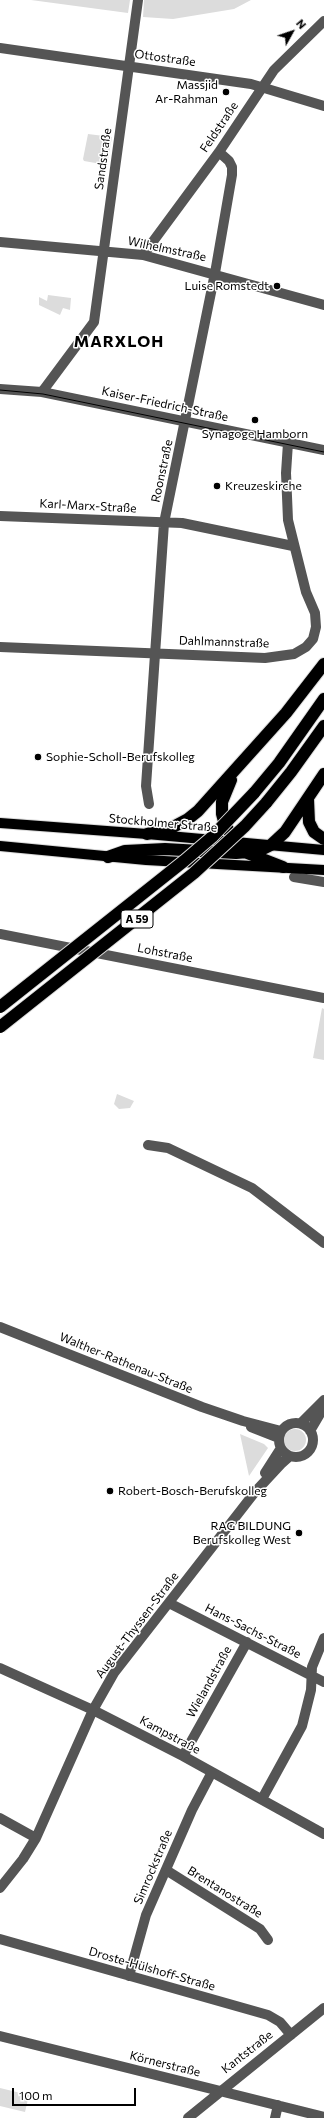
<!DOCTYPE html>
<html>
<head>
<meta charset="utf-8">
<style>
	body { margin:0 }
	#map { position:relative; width:324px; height:2118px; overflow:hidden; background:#fff; font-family:Commissioner,sans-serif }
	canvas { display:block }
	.north { position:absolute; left:272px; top:12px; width:40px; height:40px; -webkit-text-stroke:3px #fff; paint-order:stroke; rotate:50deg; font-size:11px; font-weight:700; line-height:16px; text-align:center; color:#000 }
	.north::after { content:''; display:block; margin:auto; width:14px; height:18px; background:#000; clip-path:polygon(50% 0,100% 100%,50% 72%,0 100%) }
	.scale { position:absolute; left:12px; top:2088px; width:124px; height:18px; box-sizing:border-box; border:2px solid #000; border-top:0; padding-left:5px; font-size:12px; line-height:14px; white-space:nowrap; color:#000; -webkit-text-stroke:3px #fff; paint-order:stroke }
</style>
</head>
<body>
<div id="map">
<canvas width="324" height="2118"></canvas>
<div class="north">N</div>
<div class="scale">100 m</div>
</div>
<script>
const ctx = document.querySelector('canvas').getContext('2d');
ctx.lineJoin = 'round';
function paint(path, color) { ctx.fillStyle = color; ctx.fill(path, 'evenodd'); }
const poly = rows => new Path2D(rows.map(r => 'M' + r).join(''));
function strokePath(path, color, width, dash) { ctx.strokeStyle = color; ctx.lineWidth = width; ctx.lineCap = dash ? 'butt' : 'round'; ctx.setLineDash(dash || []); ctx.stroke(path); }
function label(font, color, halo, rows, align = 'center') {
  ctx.font = font + ' Commissioner,sans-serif'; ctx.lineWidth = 3; ctx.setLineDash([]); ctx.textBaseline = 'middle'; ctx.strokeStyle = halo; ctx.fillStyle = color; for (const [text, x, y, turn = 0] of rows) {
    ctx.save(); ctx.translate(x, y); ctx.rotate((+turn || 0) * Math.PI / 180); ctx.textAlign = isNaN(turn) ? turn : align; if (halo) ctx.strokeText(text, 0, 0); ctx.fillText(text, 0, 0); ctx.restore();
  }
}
const green = poly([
	[31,0,130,0,128,13],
	[144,0,251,0,234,9,173,19,143,17],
	[88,134,112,137,107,165,84,161,83,159],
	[48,295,71,298,70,310,63,308,60,315,39,305,39,297,47,301],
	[322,1008,324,1009,324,1060,313,1058],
	[117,1094,134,1101,130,1108,119,1109,114,1104],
	'284 1440a11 11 0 1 1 22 0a11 11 0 1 1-22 0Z',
	[240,1434,264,1444,268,1448,249,1476],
	[0,2088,29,2095,25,2112,0,2106]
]);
const minor = poly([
	[0,48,251,84,324,106],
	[0,242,143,255,324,305],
	[143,255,219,152,274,70,324,21],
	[0,389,42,392,324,450],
	[42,392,94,322,138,0],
	[0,516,182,523,293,546],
	[0,647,265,658,294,654,306,647,313,639,316,627,315,613,306,592,288,520,286,473,288,443],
	[149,804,146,786,164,523,215,273,232,175,232,167,229,161,219,152],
	[294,877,324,882],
	[0,934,324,998],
	[148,1145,168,1148,252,1188,324,1243],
	[0,1327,202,1407,243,1421,281,1431],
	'279 1440a17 17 0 1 1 34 0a17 17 0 1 1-34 0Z',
	[301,1423,324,1400],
	[251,1427,279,1438],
	[310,1431,324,1407],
	[265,1473,281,1448],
	[169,1603,324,1682],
	[0,1668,93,1710,183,1756,324,1834],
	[183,1756,247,1642],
	[262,1799,302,1726,311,1690,312,1667,324,1638],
	[0,1818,36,1838],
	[166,1870,260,1929,268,1940],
	[0,1888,23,1859,36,1838,93,1710,114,1673,255,1492,281,1464,290,1456],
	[0,1939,268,2015,280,2022,291,2035],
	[129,1976,146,1915,192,1810,212,1772],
	[0,2036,324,2117],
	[188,2118,324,2008],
	[275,2118,278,2105]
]);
const major = poly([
	[0,823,147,834,324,850],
	[0,846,146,860,324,870]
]);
const highway = poly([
	[231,780,222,802,222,814,225,825,236,842,247,853,283,867],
	[254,793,279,763,324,699],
	[308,799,309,822,314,832,324,839],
	[266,803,291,772,324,726],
	[147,834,173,827,188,819,198,811,286,713,324,664],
	[108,857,125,851,165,849,236,853,259,851,271,845,285,832,324,774]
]);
const tram = poly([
	[0,390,43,394,324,452]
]);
const highwayBridge = poly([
	[0,1007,184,861,212,837,254,793],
	[0,1027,194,873,245,826,266,803]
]);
const markers = [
	[226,92,4,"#000"],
	[277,286,4,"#000"],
	[255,420,4,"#000"],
	[217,486,4,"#000"],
	[38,757,4,"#000"],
	[110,1491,4,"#000"],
	[299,1533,4,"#000"]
];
const shields = [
	[137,919,32]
];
const shieldNames = [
	["A 59",137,919]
];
const streetNames = [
	["Ottostraße",165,58,8],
	["Feldstraße",219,127,-56],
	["Sandstraße",103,159,-82],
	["Wilhelmstraße",167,249,12],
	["Kaiser-Friedrich-Straße",165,404,12],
	["Roonstraße",162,471,-78],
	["Karl-Marx-Straße",88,506,3],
	["Dahlmannstraße",224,642,2],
	["Stockholmer Straße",163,823,5],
	["Lohstraße",165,953,11],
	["Walther-Rathenau-Straße",126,1363,22],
	["August-Thyssen-Straße",137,1625,-53],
	["Hans-Sachs-Straße",253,1631,27],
	["Wielandstraße",209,1682,-61],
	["Kampstraße",170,1735,28],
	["Simrockstraße",153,1867,-67],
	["Brentanostraße",225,1892,32],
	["Droste-Hülshoff-Straße",152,1969,16],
	["Kantstraße",247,2052,-38],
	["Körnerstraße",165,2064,14]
];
const poiNames = [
	["Massjid",218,85],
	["Ar-Rahman",218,99],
	["Luise Romstedt",269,286],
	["Synagoge Hamborn",255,434,"center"],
	["Kreuzeskirche",225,486,"left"],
	["Sophie-Scholl-Berufskolleg",46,757,"left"],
	["Robert-Bosch-Berufskolleg",118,1491,"left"],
	["RAG BILDUNG",291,1526],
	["Berufskolleg West",291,1540]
];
const districtNames = [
	["MARXLOH",119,342]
];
paint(green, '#dcdcdc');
strokePath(major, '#dbdbdb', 12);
strokePath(highway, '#dbdbdb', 14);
strokePath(minor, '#555', 10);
strokePath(major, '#000', 10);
strokePath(highway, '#000', 12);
strokePath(tram, '#000', 1);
strokePath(highwayBridge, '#dbdbdb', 14, []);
strokePath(highwayBridge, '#000', 12);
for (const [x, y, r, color] of markers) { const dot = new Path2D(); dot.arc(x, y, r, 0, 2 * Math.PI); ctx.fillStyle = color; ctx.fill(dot); strokePath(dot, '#fff', 1.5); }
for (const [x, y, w] of shields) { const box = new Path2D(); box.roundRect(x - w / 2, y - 9, w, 18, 3); ctx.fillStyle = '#fff'; ctx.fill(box); strokePath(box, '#000', 1); }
label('bold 11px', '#000', null, shieldNames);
label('12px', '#000', '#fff', streetNames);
label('12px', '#000', '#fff', poiNames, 'right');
ctx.letterSpacing = '1px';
label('bold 16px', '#000', '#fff', districtNames);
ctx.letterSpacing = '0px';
</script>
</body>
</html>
